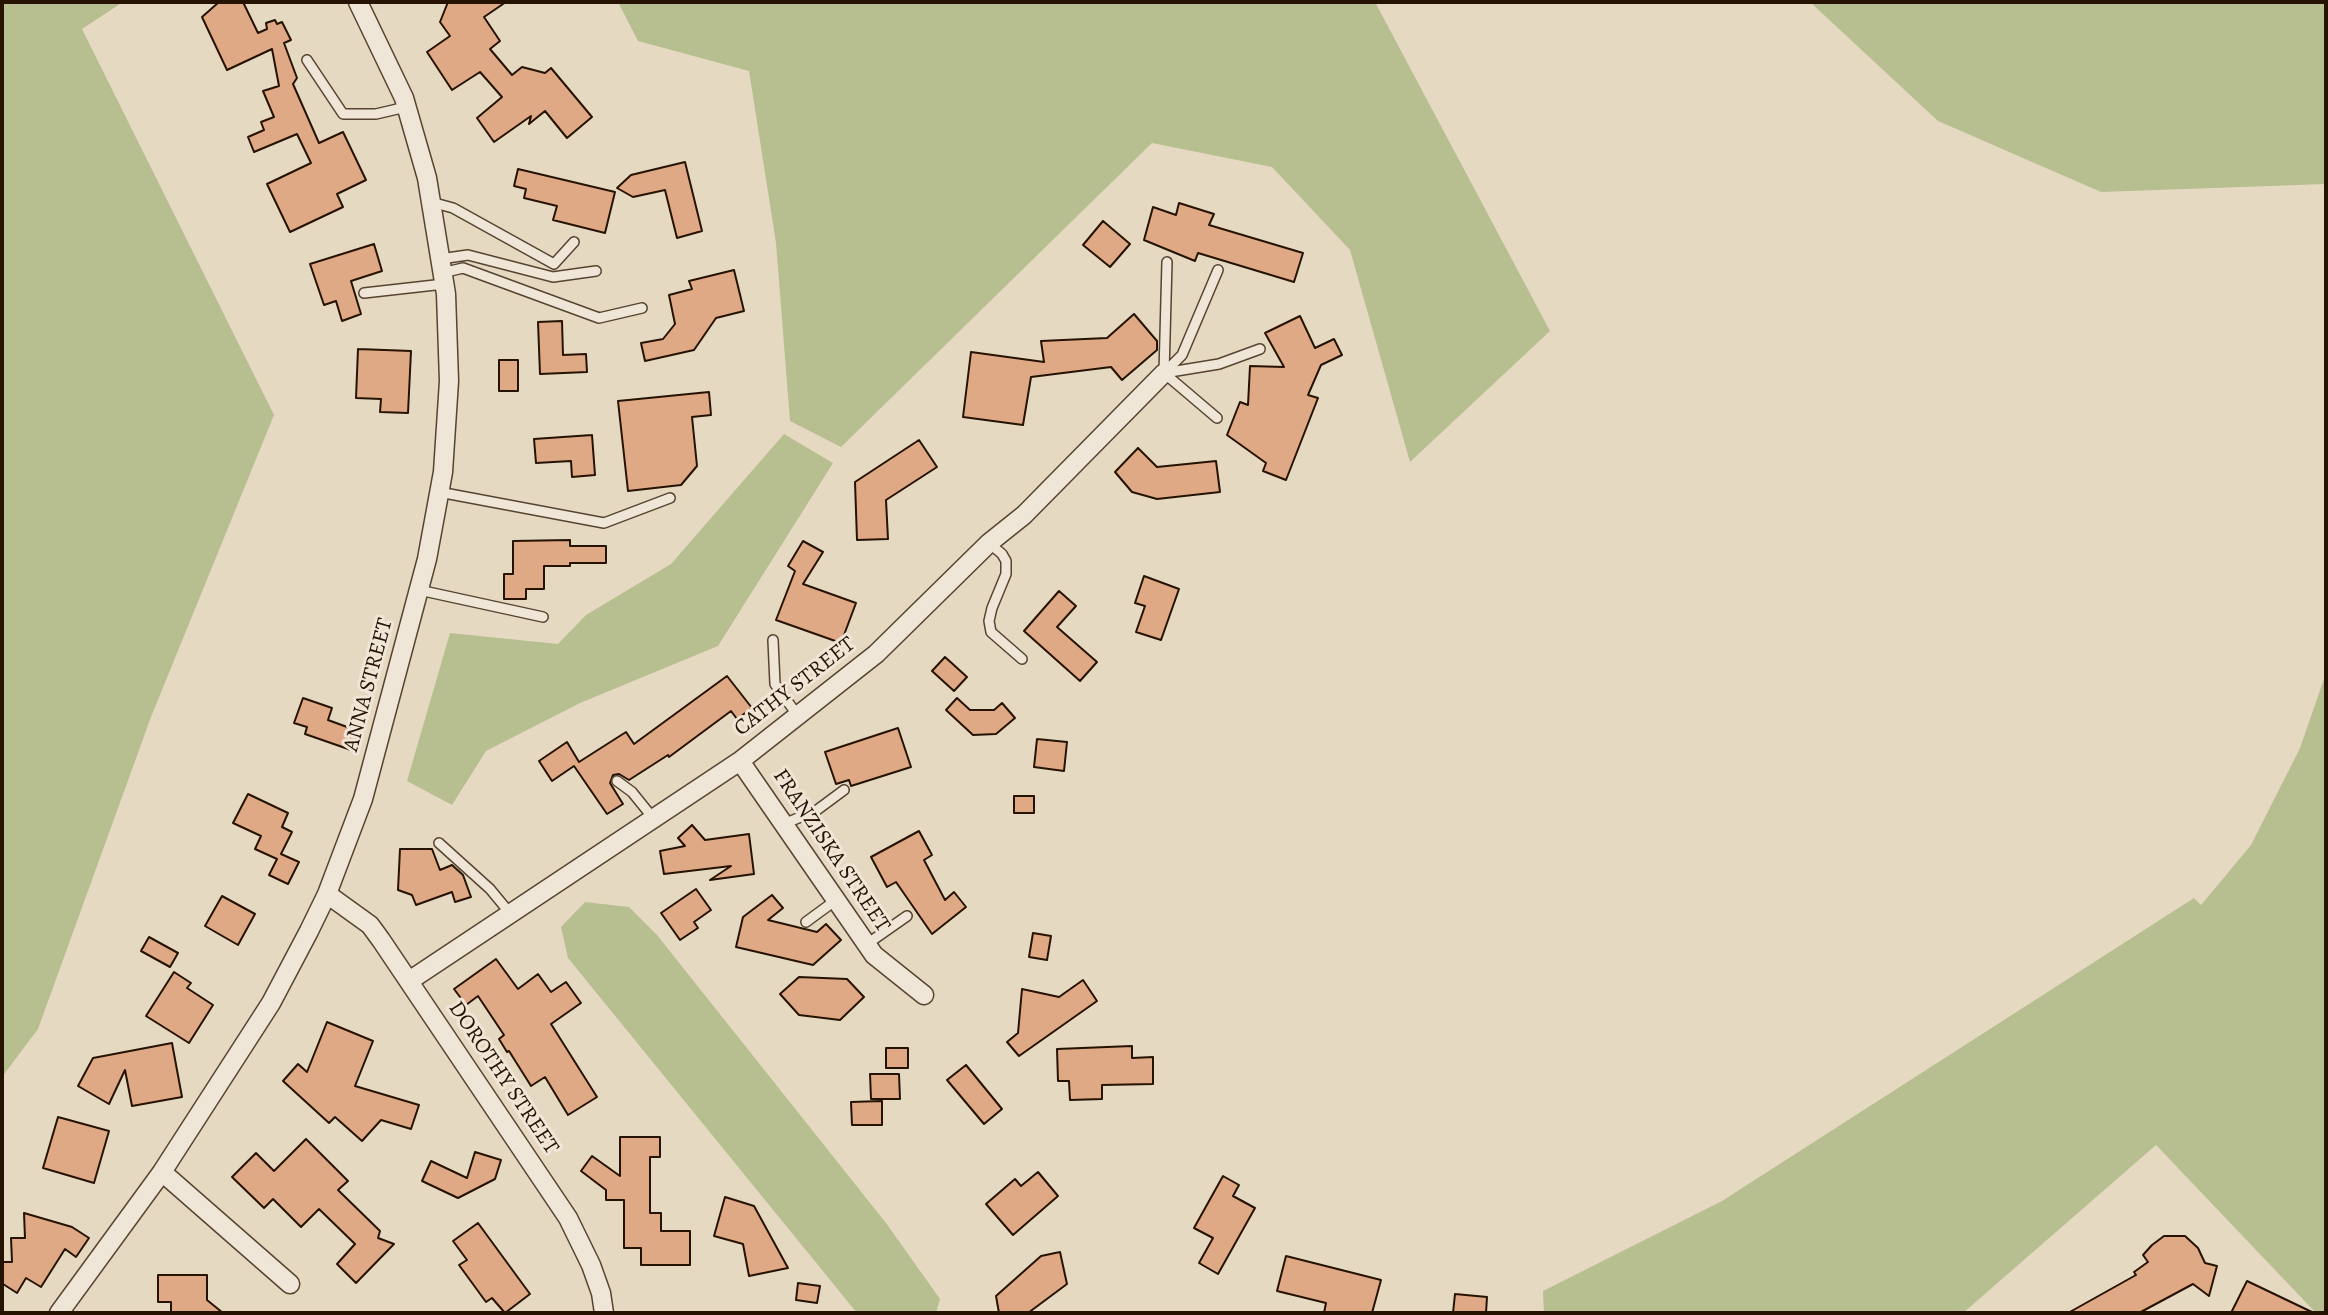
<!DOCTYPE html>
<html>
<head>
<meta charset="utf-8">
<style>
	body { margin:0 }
	#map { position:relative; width:2328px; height:1315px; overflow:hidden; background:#e6d9c1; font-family:Alegreya,serif }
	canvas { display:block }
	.frame { position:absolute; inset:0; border:4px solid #261200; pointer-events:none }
</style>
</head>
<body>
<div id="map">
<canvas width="2328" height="1315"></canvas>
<div class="frame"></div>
</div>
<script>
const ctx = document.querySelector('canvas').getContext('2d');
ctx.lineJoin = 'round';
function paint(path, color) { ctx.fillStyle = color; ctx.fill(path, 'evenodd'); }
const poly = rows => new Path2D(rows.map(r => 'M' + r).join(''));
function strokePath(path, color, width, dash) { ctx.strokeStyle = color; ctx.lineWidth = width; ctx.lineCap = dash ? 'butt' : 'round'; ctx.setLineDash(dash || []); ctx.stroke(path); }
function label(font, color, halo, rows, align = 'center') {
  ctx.font = font + ' Alegreya,serif'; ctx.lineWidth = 6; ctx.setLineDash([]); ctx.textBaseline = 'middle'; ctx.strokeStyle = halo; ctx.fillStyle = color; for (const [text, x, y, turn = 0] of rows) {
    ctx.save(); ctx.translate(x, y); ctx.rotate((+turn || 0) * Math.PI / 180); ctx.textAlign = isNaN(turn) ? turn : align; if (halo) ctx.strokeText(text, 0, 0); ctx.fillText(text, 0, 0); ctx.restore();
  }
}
const green = poly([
	[2,2,123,2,82,29,274,415,151,717,38,1029,2,1077],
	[618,2,1375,2,1550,331,1410,462,1350,250,1272,167,1152,143,841,447,790,421,776,243,749,71,638,41],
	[1810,2,2326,2,2326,184,2101,192,1938,121],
	[784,434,833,463,718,646,580,703,486,751,452,805,407,781,450,633,558,644,586,615,671,564],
	[2326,673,2326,1313,2316,1313,2156,1145,1963,1313,1544,1313,1543,1291,1722,1201,2194,898,2201,905,2251,845,2300,748],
	[585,902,629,907,657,935,886,1223,940,1299,936,1313,857,1313,568,958,561,927]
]);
const building = poly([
	[219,2,243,2,258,33,267,29,266,23,275,20,277,24,282,22,291,40,284,43,297,78,293,84,319,143,343,132,366,180,337,194,343,207,290,232,267,184,311,163,297,134,254,152,248,137,264,130,261,122,274,117,263,91,279,86,272,49,227,70,202,17,219,2],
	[448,2,506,2,484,17,500,41,490,49,512,75,522,67,545,73,551,68,592,117,567,138,545,111,529,124,531,116,494,142,477,118,502,97,480,72,452,90,427,52,450,36,440,22,448,2],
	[685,162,702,231,677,238,665,190,633,197,617,188,631,175,685,162],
	[518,169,615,192,605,233,553,220,557,206,524,198,526,189,514,186,518,169],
	[1179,203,1214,214,1209,225,1303,253,1294,282,1198,253,1195,261,1144,240,1153,207,1176,215,1179,203],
	[1103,221,1130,244,1110,267,1083,245,1103,221],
	[374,244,382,271,351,281,361,314,342,321,336,301,324,305,310,264,374,244],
	[734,270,744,311,716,318,694,350,645,361,641,343,663,339,675,324,669,295,692,289,689,281,734,270],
	[1134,314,1157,341,1157,350,1122,380,1111,367,1031,377,1023,425,963,417,971,352,1044,362,1041,341,1107,338,1134,314],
	[1300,316,1315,348,1334,339,1342,355,1321,365,1308,395,1318,398,1286,480,1263,471,1266,463,1227,435,1240,402,1248,405,1250,366,1284,367,1265,333,1300,316],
	[562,321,563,355,586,354,587,372,540,374,538,322,562,321],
	[358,349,411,351,408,413,380,412,381,399,356,398,358,349],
	[499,360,518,360,518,391,499,391,499,360],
	[709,392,711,415,692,417,697,466,681,485,628,491,618,401,709,392],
	[592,435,595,475,572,477,571,461,536,463,534,439,592,435],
	[919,440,937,467,886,500,888,539,857,540,855,482,919,440],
	[1138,448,1157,467,1216,461,1220,492,1157,499,1132,492,1115,472,1138,448],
	[570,540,570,546,606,546,606,563,570,563,570,566,544,566,544,589,526,589,526,599,504,599,504,574,513,574,513,541,570,540],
	[803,541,823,552,803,584,856,603,841,643,776,620,795,571,788,566,803,541],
	[1144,576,1179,589,1161,640,1136,632,1145,606,1135,603,1144,576],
	[1059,591,1076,606,1057,627,1097,662,1080,681,1024,631,1059,591],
	[945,657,967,677,954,691,932,671,945,657],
	[727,676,752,708,737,719,731,711,669,757,668,755,629,780,619,774,613,775,610,783,623,804,607,814,574,766,552,781,539,761,567,742,579,762,626,732,634,744,727,676],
	[303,698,332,708,328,720,358,731,351,750,305,734,307,727,294,723,303,698],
	[957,698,970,710,994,710,1002,703,1015,718,996,734,973,735,946,710,957,698],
	[898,728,911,767,851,786,849,780,836,784,825,752,898,728],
	[1037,739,1067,742,1064,771,1034,767,1037,739],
	[248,794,288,813,282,827,292,832,281,854,299,862,288,884,269,875,277,859,255,849,261,836,233,823,248,794],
	[1014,796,1034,796,1034,813,1014,813,1014,796],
	[692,825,705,840,749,834,754,874,710,880,731,866,664,874,660,851,685,846,678,838,692,825],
	[919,831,932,855,924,860,945,900,954,892,966,907,932,934,896,882,887,887,871,857,919,831],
	[400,849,432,849,440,870,452,865,463,875,471,897,455,902,452,892,416,905,412,895,398,890,400,849],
	[696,889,711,910,694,922,698,928,680,940,661,913,696,889],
	[772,895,783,908,768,920,817,932,826,924,841,940,813,965,736,947,743,917,772,895],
	[222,896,255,914,238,945,205,926,222,896],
	[1033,933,1051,936,1047,960,1029,957,1033,933],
	[149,937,178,953,170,967,141,951,149,937],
	[496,959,518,989,538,974,551,992,566,982,581,1003,551,1024,597,1097,568,1115,545,1077,531,1086,509,1051,507,1052,499,1039,504,1035,478,996,466,1005,454,989,496,959],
	[174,972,191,983,187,988,213,1005,189,1043,146,1016,174,972],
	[799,977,847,979,864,997,840,1020,799,1015,780,994,799,977],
	[1083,980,1097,1001,1019,1056,1007,1042,1018,1033,1022,989,1059,997,1083,980],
	[327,1022,373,1041,355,1086,419,1105,411,1129,381,1120,362,1141,335,1117,329,1123,283,1081,298,1064,307,1072,327,1022],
	[172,1043,182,1097,132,1106,125,1070,109,1104,78,1086,93,1058,172,1043],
	[1132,1046,1132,1058,1153,1057,1153,1084,1102,1085,1102,1099,1070,1100,1069,1081,1058,1081,1057,1049,1132,1046],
	[886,1048,908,1048,908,1068,886,1068,886,1048],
	[966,1065,1002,1109,984,1124,947,1080,966,1065],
	[870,1074,899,1074,900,1099,871,1099,870,1074],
	[882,1101,882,1125,852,1125,851,1102,882,1101],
	[58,1117,109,1131,94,1183,43,1168,58,1117],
	[620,1137,660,1137,660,1157,650,1157,650,1213,661,1213,661,1231,690,1231,690,1265,641,1265,641,1248,624,1248,624,1200,606,1200,606,1190,581,1171,592,1156,620,1176,620,1137],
	[306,1139,348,1181,338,1190,380,1231,378,1238,394,1244,356,1283,337,1264,355,1244,319,1209,301,1227,273,1199,264,1208,232,1177,256,1153,274,1171,306,1139],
	[475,1152,501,1160,495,1179,458,1198,422,1181,431,1161,467,1178,475,1152],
	[1038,1172,1058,1196,1013,1235,986,1204,1015,1179,1021,1186,1038,1172],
	[1223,1176,1239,1185,1233,1196,1255,1208,1218,1274,1199,1263,1213,1238,1194,1228,1223,1176],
	[725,1197,754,1206,788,1268,749,1276,743,1244,714,1236,725,1197],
	[24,1213,72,1227,89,1238,76,1257,65,1249,41,1287,26,1278,17,1293,3,1284,2,1262,12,1262,11,1238,25,1238,24,1213],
	[478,1223,530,1294,505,1313,492,1298,486,1302,459,1265,467,1260,453,1241,478,1223],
	[2164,1236,2185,1236,2198,1248,2205,1263,2217,1266,2209,1296,2193,1284,2139,1313,2068,1313,2136,1275,2134,1272,2148,1262,2143,1255,2152,1245,2164,1236],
	[1060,1252,1067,1284,1028,1313,999,1313,996,1296,1041,1256,1060,1252],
	[1286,1256,1381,1280,1372,1313,1324,1313,1326,1303,1277,1291,1286,1256],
	[158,1275,207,1275,207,1300,223,1313,171,1313,171,1302,158,1302,158,1275],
	[2247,1281,2314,1313,2231,1313,2247,1281],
	[798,1283,820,1286,817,1303,796,1300,798,1283],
	[1455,1294,1487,1297,1486,1313,1453,1313,1455,1294]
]);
const lane = poly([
	[307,60,343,114,376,114,406,107],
	[431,202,453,208,554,264,574,242],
	[440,259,468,255,553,277,596,271],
	[442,273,463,268,599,318,642,308],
	[364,293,444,284],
	[1164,373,1182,355,1218,270],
	[1164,373,1167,262],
	[1164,373,1219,364,1260,349],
	[1164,373,1217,418],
	[439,492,604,523,670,498],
	[989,543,1002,554,1006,561,1006,574,992,608,989,621,991,632,1022,659],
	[419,590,543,617],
	[773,640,775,684,798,716],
	[617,781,632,792,653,818],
	[784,824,817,810,844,790],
	[439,843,490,889,509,912],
	[806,922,836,900],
	[867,944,907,916]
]);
const street = poly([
	[740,761,874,955,924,995],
	[327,894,370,925,381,940,568,1218,591,1265,601,1293,604,1313],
	[409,981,740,761,876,654,989,543,1024,515,1164,373],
	[162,1172,290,1284],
	[59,1313,162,1172,271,1003,309,931,327,894,363,799,427,559,443,472,449,381,446,294,427,178,404,98,358,2]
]);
const streetNames = [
	["ANNA STREET",369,685,-75],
	["CATHY STREET",795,687,-38],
	["FRANZISKA STREET",831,851,56],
	["DOROTHY STREET",503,1078,56]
];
paint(green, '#b7bf91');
paint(building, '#e0a986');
strokePath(building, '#261200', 2);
strokePath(lane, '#564430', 12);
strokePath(street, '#564430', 21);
strokePath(lane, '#efe6d7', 9);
strokePath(street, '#efe6d7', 18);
label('22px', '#261200', '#efe6d7', streetNames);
</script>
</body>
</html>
